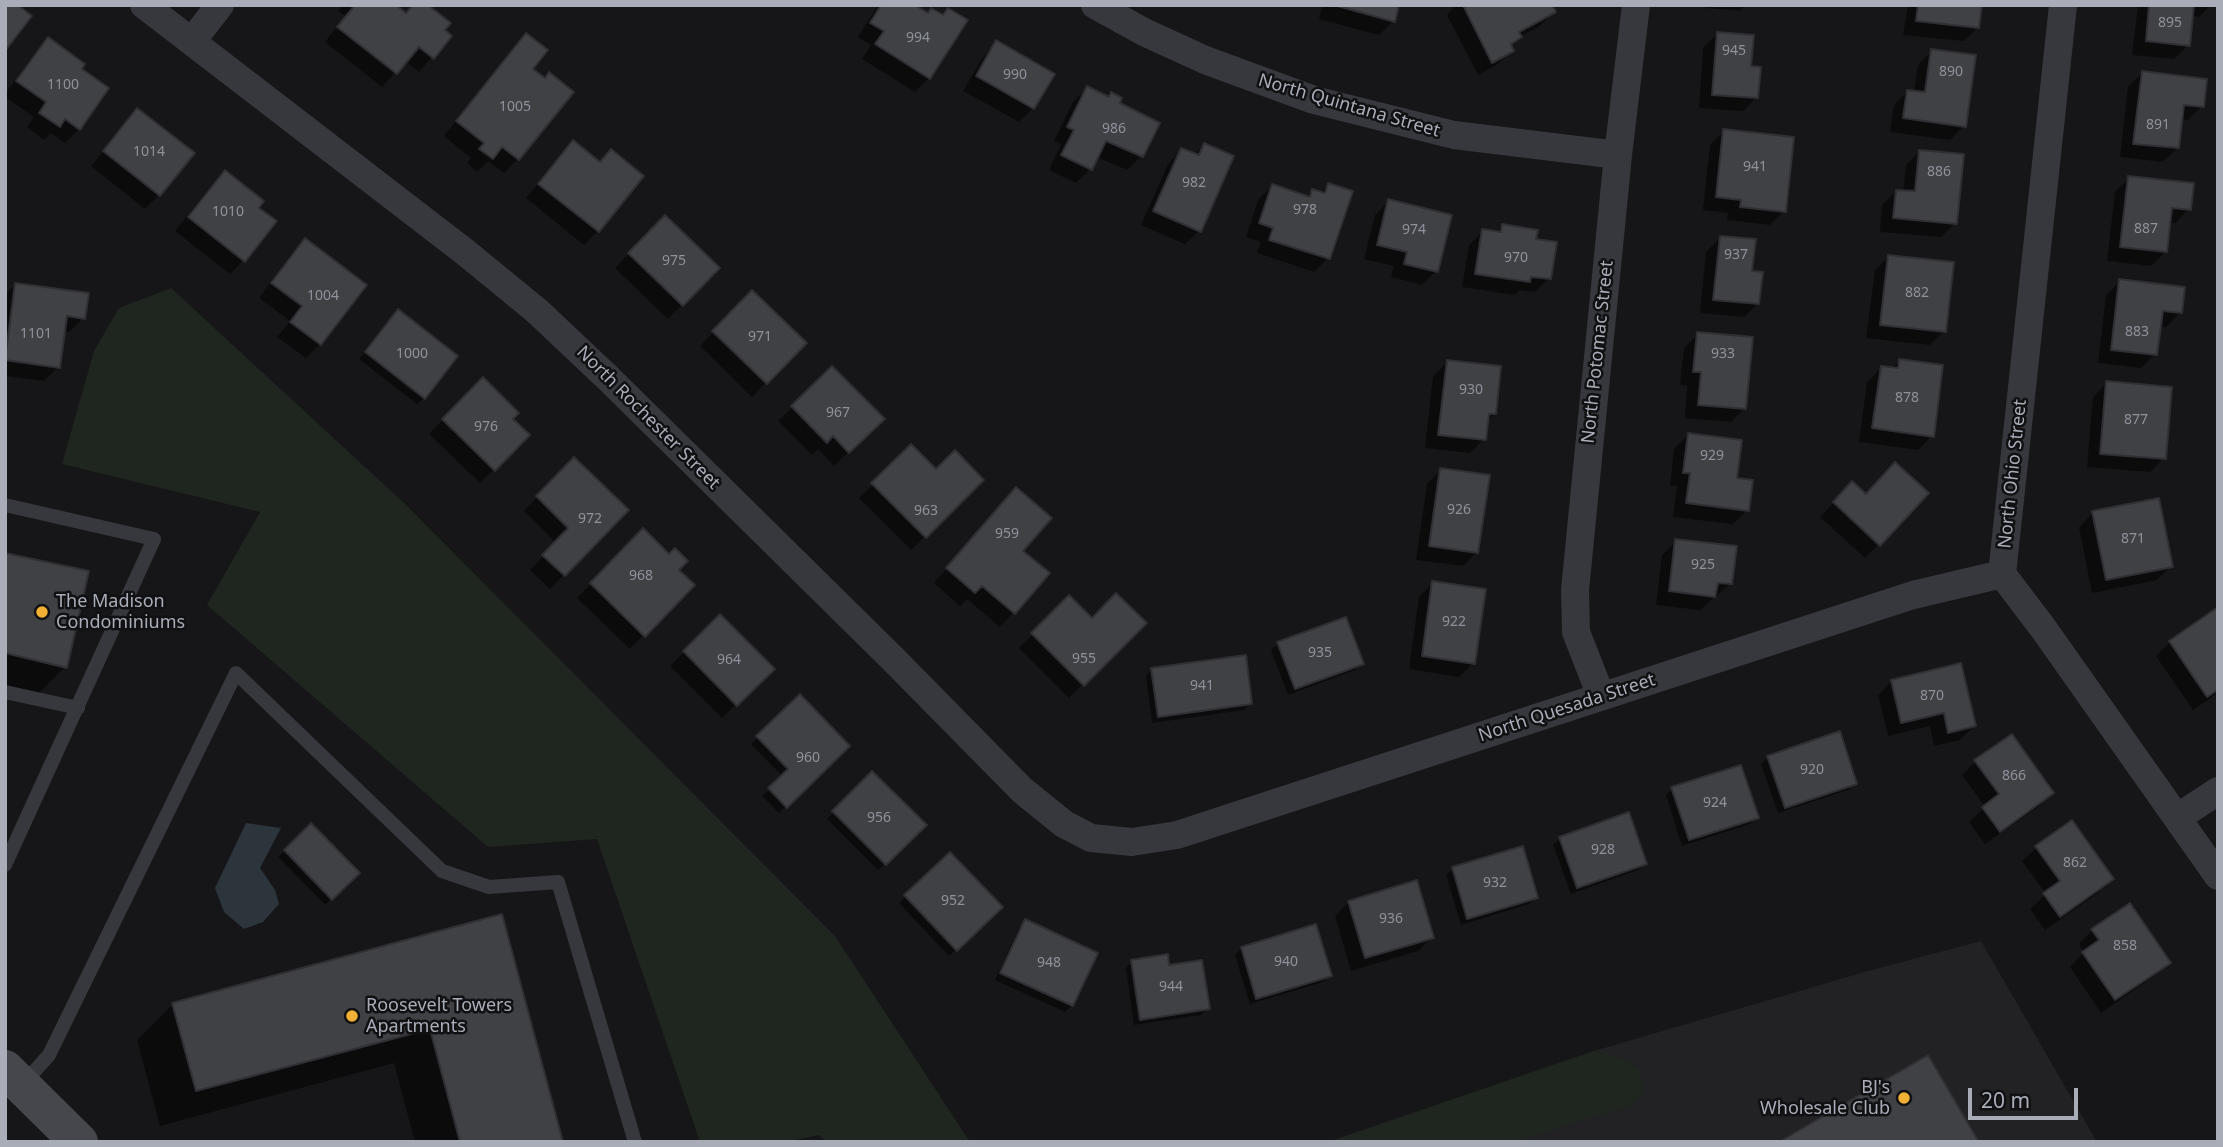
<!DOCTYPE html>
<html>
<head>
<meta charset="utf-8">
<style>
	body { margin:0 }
	#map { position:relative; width:2223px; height:1147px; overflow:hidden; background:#161618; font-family:"Noto Sans",sans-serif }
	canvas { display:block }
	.frame { position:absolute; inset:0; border:7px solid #a8adb8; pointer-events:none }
	.scale { position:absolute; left:1968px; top:1088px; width:110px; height:32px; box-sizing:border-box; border:4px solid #a8adb8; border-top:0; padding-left:9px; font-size:21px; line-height:24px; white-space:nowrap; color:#a8adb8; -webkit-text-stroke:5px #111113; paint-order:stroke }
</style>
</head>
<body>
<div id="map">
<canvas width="2223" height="1147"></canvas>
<div class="frame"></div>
<div class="scale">20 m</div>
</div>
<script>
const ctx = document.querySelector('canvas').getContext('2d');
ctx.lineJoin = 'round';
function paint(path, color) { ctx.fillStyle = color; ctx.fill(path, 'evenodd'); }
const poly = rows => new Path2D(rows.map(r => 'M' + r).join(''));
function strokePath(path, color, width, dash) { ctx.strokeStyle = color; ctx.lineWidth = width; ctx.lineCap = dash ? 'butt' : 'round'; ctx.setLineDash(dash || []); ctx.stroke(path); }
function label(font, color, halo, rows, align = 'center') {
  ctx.font = font + ' "Noto Sans",sans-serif'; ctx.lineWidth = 5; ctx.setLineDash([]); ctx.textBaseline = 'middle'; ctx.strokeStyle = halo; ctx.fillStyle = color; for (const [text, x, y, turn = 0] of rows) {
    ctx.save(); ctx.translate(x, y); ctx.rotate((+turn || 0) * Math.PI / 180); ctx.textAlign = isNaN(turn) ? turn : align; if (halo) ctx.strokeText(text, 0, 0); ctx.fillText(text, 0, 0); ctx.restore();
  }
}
const built = poly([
	[1981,941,2097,1142,1328,1142,1594,1051,1868,971]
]);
const green = poly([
	[171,288,404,503,835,936,970,1142,826,1142,819,1135,784,1142,700,1142,597,839,488,847,207,605,260,512,62,464,94,351,119,308],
	[1594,1051,1622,1059,1639,1069,1644,1091,1633,1104,1516,1142,1315,1142,1331,1141]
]);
const water = poly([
	[246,823,281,828,260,868,275,890,279,904,263,922,244,929,224,912,215,888]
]);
const shadow = poly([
	[343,5,394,5,405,14,413,5,450,36,419,72,405,61,382,87,325,42,345,16,338,11],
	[878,5,912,5,927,15,942,16,948,10,929,78,915,92,862,59,871,45,858,37],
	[1323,5,1397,5,1393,21,1379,35,1319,19],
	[1456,5,1551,5,1554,12,1540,26,1521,36,1510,46,1512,50,1498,64,1478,75,1447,15],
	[1707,5,1746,5,1740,11,1706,8],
	[1908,5,1980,5,1978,27,1964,41,1903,35],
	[2138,5,2211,5,2199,17,2191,16,2188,45,2174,59,2132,55],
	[1717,34,1749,68,1757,97,1743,111,1699,108,1703,48],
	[527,35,531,69,518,159,504,173,488,161,477,172,467,163,471,158,444,136,513,49],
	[49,39,80,70,79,129,65,143,51,133,44,140,27,127,34,117,5,97,5,94,35,53],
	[997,43,1033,108,1019,122,963,91,983,57],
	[1932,51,1964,126,1950,140,1890,132,1894,105,1908,91,1914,92,1918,65],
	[2142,73,2202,106,2188,120,2180,119,2177,148,2163,162,2120,157,2128,87],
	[1087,88,1107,99,1112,94,1118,104,1158,123,1141,156,1127,170,1097,157,1090,169,1076,183,1049,170,1061,144,1054,141,1073,102],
	[138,110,159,195,145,209,91,166],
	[1724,131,1784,211,1770,225,1727,220,1728,213,1703,210,1710,145],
	[573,142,599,163,598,231,584,245,526,198],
	[1204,145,1199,231,1185,244,1141,225,1168,164,1182,150,1194,155],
	[1920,151,1955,223,1941,237,1880,232,1882,205,1896,191,1903,192,1906,165],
	[225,172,256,208,244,260,230,274,175,231,211,186],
	[2129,178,2189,209,2175,223,2169,223,2165,252,2151,266,2107,261,2115,192],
	[1329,185,1351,192,1328,258,1314,272,1257,253,1261,242,1246,237,1258,200,1272,186,1306,197,1313,191,1320,193],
	[1389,201,1436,271,1422,285,1391,277,1394,266,1364,259,1375,215],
	[665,217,717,269,668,319,615,268],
	[1503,226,1534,240,1549,278,1535,292,1520,290,1514,295,1462,287,1469,245,1483,231,1496,233],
	[1720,238,1751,273,1758,303,1744,317,1700,313,1706,252],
	[305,240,364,285,320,344,306,358,277,337,290,321,259,298,291,254],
	[1889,256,1944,331,1930,345,1866,338,1875,270],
	[2120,281,2180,313,2166,327,2159,326,2155,354,2141,368,2098,363,2106,295],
	[16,284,83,318,69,332,63,331,58,367,44,381,5,376,5,295],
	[752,292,805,343,752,397,700,346],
	[392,318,424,398,417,404,359,359],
	[1698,334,1745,408,1731,422,1685,418,1687,386,1680,385,1684,348],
	[1899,361,1932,436,1918,450,1859,442,1867,382,1881,368,1891,369],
	[1447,362,1495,414,1486,422,1484,439,1470,453,1425,448,1433,376],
	[832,369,882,419,834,466,818,449,812,455,778,421],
	[483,379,511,419,528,435,480,483,429,434],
	[2107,383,2164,458,2150,472,2087,467,2093,397],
	[1688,435,1735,480,1747,510,1733,524,1673,517,1677,486,1670,486,1674,449],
	[911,447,935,472,982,480,911,550,859,498],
	[574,459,627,510,550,589,530,570,556,543,524,511],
	[1441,470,1477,552,1463,566,1416,560,1427,484],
	[1838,498,1879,544,1865,558,1820,517],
	[1003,503,1021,551,1048,574,1000,627,967,599,960,606,934,583],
	[2093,513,2171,566,2157,580,2092,593,2079,527],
	[643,530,693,585,630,649,577,598],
	[1676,541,1731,583,1700,610,1656,605,1662,555],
	[5,554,65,667,30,702,5,697],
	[1433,583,1473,663,1459,677,1409,669,1419,597],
	[1069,598,1091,620,1145,623,1069,698,1019,648],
	[2218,609,2218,693,2193,710,2156,656,2170,642],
	[720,616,772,669,722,718,670,666],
	[1278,644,1362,663,1355,670,1288,695,1271,650],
	[1152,669,1250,704,1244,710,1152,723,1146,676],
	[1892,681,1974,726,1960,740,1934,746,1930,726,1888,736,1878,695],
	[800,696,848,746,779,813,762,796,783,777,751,744],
	[1768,757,1855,783,1848,790,1778,813,1761,764],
	[1976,761,2052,793,2038,807,1985,844,1969,822,1985,807,1962,775],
	[872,773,924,825,878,870,827,819],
	[1672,789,1757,817,1750,824,1682,846,1666,795],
	[311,825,358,873,325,905,278,857],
	[1560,838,1645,863,1638,870,1571,894,1553,845],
	[2036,848,2111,879,2098,893,2045,930,2030,909,2046,894,2022,861],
	[950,854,1000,907,949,956,899,903],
	[1453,869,1536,898,1529,904,1461,925,1446,875],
	[1349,902,1432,937,1418,951,1351,971,1335,916],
	[501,916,561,1142,415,1142,394,1063,160,1126,137,1040,173,1004],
	[1026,921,1096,954,1072,1005,1065,1012,995,980,1019,928],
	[2092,930,2168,963,2154,976,2101,1013,2070,967,2084,952,2079,944],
	[1242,948,1330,976,1323,982,1250,1004,1235,955],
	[1132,962,1168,967,1208,1008,1201,1015,1134,1025,1126,968]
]);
const building = poly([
	[5,5,18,5,32,16,5,51,5,5],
	[355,5,396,5,406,13,413,5,428,5,451,23,445,30,452,36,434,59,419,47,397,74,337,27,355,5],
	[881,5,915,5,928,13,931,8,943,15,948,8,968,20,930,79,875,44,884,31,870,23,881,5],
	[1334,5,1399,5,1395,22,1334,5],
	[1463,5,1552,5,1556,12,1519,32,1522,37,1511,44,1514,51,1492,63,1463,5],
	[1918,5,1982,5,1979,28,1916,21,1918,5],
	[2149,5,2194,5,2190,46,2146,41,2149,5],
	[1717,32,1754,35,1751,66,1761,67,1758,98,1712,95,1717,32],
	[526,33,548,50,533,69,545,78,549,72,574,92,519,160,502,147,493,159,479,149,484,143,456,121,526,33],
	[48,37,85,64,82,69,109,88,80,130,65,119,60,127,39,113,46,102,16,81,48,37],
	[996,40,1055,74,1034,109,976,76,996,40],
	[1931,49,1976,55,1966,127,1903,118,1907,90,1925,92,1931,49],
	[2142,71,2207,79,2204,107,2184,105,2179,148,2133,144,2142,71],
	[1087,86,1109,97,1111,92,1122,98,1120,103,1160,123,1143,157,1106,141,1092,170,1061,155,1074,130,1067,127,1087,86],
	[137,108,195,153,160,196,103,151,137,108],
	[1723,129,1794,137,1786,212,1740,207,1741,200,1716,197,1723,129],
	[573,140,600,162,611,149,644,176,599,232,538,184,573,140],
	[1204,143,1234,156,1201,232,1153,211,1181,148,1199,155,1204,143],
	[1919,150,1964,154,1957,224,1893,218,1896,190,1915,191,1919,150],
	[225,170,264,201,259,208,277,221,245,262,188,217,225,170],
	[2128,176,2194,183,2191,210,2172,208,2167,252,2120,247,2128,176],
	[1328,183,1353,191,1330,259,1269,240,1273,228,1259,223,1272,184,1310,197,1312,189,1325,193,1328,183],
	[1388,199,1452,215,1438,272,1404,264,1407,252,1377,245,1388,199],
	[665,215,720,268,683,306,628,253,665,215],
	[1502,224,1538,230,1536,239,1557,242,1551,279,1531,277,1530,282,1475,274,1482,229,1501,232,1502,224],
	[1720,236,1756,239,1752,271,1763,272,1759,304,1713,300,1720,236],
	[305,238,367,285,321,345,290,322,302,306,271,283,305,238],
	[1888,255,1954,262,1946,332,1880,325,1888,255],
	[2119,279,2185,287,2182,313,2163,311,2157,355,2111,350,2119,279],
	[15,283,89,293,85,319,67,316,60,368,5,360,15,283],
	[752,290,807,343,767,384,712,331,752,290],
	[398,309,458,356,425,399,365,352,398,309],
	[1697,332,1753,337,1746,409,1698,405,1701,372,1693,372,1697,332],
	[1899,359,1943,365,1934,437,1872,428,1881,366,1898,368,1899,359],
	[1447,360,1501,366,1496,414,1489,414,1486,440,1438,435,1447,360],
	[832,366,885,419,849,453,833,436,827,443,791,406,832,366],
	[483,377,519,413,513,419,530,435,495,471,442,419,483,377],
	[2106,381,2172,387,2166,459,2100,454,2106,381],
	[1688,433,1742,440,1737,478,1753,480,1749,511,1686,503,1690,473,1683,473,1688,433],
	[911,444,936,469,955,450,984,480,926,538,871,483,911,444],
	[574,457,629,510,565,576,542,555,568,528,536,496,574,457],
	[1895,462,1929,493,1880,546,1833,502,1852,481,1866,494,1895,462],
	[1440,468,1490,475,1478,553,1429,546,1440,468],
	[1016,487,1052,518,1023,551,1050,573,1015,614,982,586,975,593,946,568,1016,487],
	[2159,498,2173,567,2106,580,2092,511,2159,498],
	[643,528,669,554,675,548,688,561,679,570,695,585,645,637,590,583,643,528],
	[1675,539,1737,546,1732,584,1718,583,1715,597,1669,591,1675,539],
	[5,553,89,571,67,668,5,653,5,553],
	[1432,581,1486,589,1475,664,1422,656,1432,581],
	[1116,593,1147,623,1084,686,1031,633,1069,595,1092,618,1116,593],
	[2218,607,2218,690,2207,697,2169,641,2218,607],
	[720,614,775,669,737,706,683,651,720,614],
	[1346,617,1364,664,1295,689,1277,642,1346,617],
	[1246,655,1252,704,1158,717,1151,668,1246,655],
	[1961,663,1976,726,1948,733,1944,713,1901,723,1891,680,1961,663],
	[800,694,850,746,787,808,768,788,788,769,756,736,800,694],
	[1840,731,1857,784,1785,808,1767,756,1840,731],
	[2012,734,2054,793,2000,832,1982,807,1999,794,1974,760,2012,734],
	[1741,765,1759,818,1689,840,1671,787,1741,765],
	[872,771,927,825,886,865,832,811,872,771],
	[1629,812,1647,864,1577,888,1559,837,1629,812],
	[2072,820,2114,879,2060,917,2043,893,2060,881,2035,846,2072,820],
	[311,823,360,873,332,900,284,850,311,823],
	[1523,846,1538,898,1467,919,1452,867,1523,846],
	[950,852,1003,907,957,951,904,895,950,852],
	[1417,880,1434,938,1365,958,1348,901,1417,880],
	[2130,903,2171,963,2115,1000,2082,952,2099,940,2091,929,2130,903],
	[502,914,563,1142,460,1142,430,1029,196,1091,172,1003,502,914],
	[1025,919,1098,953,1073,1006,1000,973,1025,919],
	[1316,924,1332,976,1256,999,1241,947,1316,924],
	[1168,954,1169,965,1202,960,1210,1009,1140,1020,1131,960,1168,954],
	[1928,1055,1979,1142,1779,1142,1928,1055]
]);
const lane = poly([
	[5,505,154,539,5,865],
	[5,692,78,708],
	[23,1084,49,1055,236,673,442,871,489,887,558,882,635,1142]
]);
const street = poly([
	[144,5,465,252,537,311,607,377,895,661,1022,790,1064,824,1091,838,1132,842,1177,835,1913,595,2002,574],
	[1095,5,1144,32,1205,60,1314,100,1454,135,1618,155],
	[2063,5,2002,574,2043,628,2218,876],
	[192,41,220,5],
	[1601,696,1576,632,1575,590,1618,155,1636,5],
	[2178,817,2218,791]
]);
const secondary = poly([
	[5,1069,79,1142]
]);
const markers = [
	[42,612,7,"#f2b134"],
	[352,1016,7,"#f2b134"],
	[1904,1098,7,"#f2b134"]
];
const numberNames = [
	["895",2170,23],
	["994",918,38],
	["945",1734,51],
	["890",1951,72],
	["990",1015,75],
	["1100",63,85],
	["1005",515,107],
	["891",2158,125],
	["986",1114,129],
	["1014",149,152],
	["941",1755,167],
	["886",1939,172],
	["982",1194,183],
	["978",1305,210],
	["1010",228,212],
	["887",2146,229],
	["974",1414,230],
	["937",1736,255],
	["970",1516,258],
	["975",674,261],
	["882",1917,293],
	["1004",323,296],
	["883",2137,332],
	["1101",36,334],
	["971",760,337],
	["1000",412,354],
	["933",1723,354],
	["930",1471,390],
	["878",1907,398],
	["967",838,413],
	["877",2136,420],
	["976",486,427],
	["929",1712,456],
	["926",1459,510],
	["963",926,511],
	["972",590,519],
	["959",1007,534],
	["871",2133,539],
	["925",1703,565],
	["968",641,576],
	["922",1454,622],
	["935",1320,653],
	["955",1084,659],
	["964",729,660],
	["941",1202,686],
	["870",1932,696],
	["960",808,758],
	["920",1812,770],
	["866",2014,776],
	["924",1715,803],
	["956",879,818],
	["928",1603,850],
	["862",2075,863],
	["932",1495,883],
	["952",953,901],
	["936",1391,919],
	["858",2125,946],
	["940",1286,962],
	["948",1049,963],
	["944",1171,987]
];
const streetNames = [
	["North Quintana Street",1349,106,16],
	["North Potomac Street",1598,352,-84],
	["North Rochester Street",648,418,45],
	["North Ohio Street",2013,474,-84],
	["North Quesada Street",1567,708,-18]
];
const poiNames = [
	["The Madison",56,602],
	["Condominiums",56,623],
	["Roosevelt Towers",366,1006],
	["Apartments",366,1027],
	["BJ's",1890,1088,"right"],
	["Wholesale Club",1890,1109,"right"]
];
paint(built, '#222225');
paint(green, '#1e261f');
paint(water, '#2c353c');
paint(shadow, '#0007');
paint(building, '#404145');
strokePath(building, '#303034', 2);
strokePath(lane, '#37383d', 14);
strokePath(street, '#37383d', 28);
strokePath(secondary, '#45474d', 38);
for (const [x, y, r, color] of markers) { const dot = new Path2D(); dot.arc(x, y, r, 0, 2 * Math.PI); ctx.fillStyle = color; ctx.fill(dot); strokePath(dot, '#111113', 2.5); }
label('14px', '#8e929b', null, numberNames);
label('18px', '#a8adb8', '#111113', streetNames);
label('18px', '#a8adb8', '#111113', poiNames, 'left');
</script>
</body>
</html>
